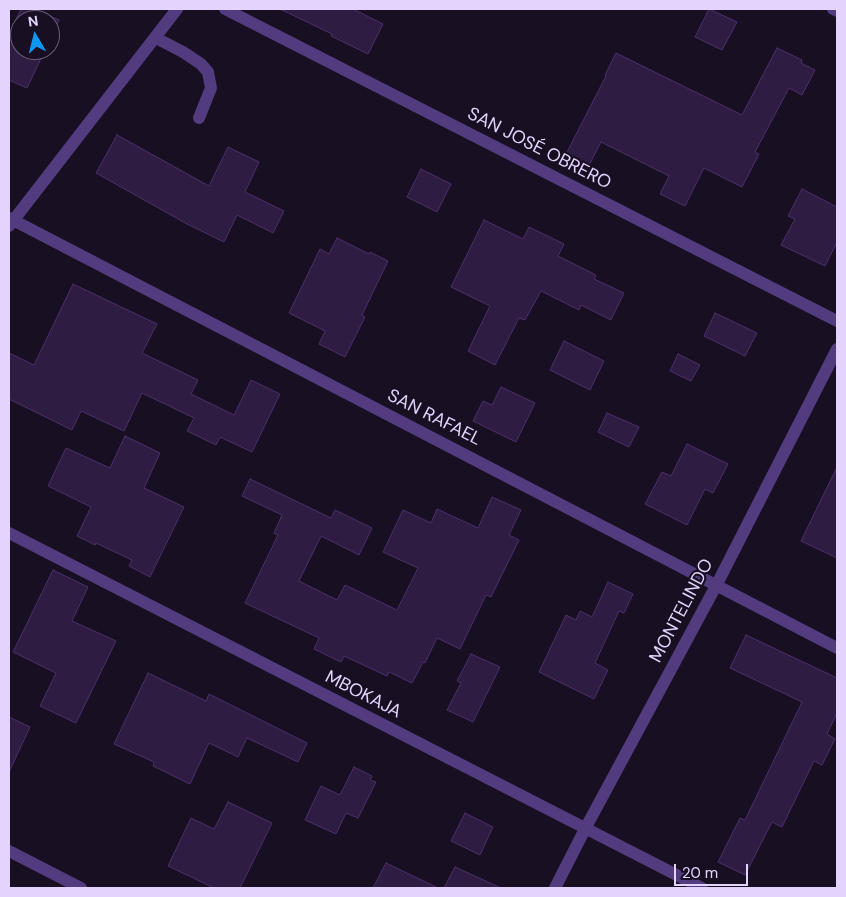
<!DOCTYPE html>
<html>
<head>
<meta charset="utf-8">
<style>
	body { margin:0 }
	#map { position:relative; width:846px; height:897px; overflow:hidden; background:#180f22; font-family:"DM Sans",sans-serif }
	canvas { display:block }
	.frame { position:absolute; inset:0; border:10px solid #e4d3fd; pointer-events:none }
	.north { position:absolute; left:10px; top:10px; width:50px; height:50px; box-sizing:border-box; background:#180f22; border:1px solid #6a5d7a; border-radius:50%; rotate:352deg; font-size:14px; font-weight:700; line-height:20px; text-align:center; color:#e4d3fd }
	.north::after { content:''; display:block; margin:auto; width:18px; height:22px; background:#0c97f0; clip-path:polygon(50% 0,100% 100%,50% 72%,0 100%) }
	.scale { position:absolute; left:674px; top:864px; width:74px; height:22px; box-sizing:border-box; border:2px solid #e4d3fd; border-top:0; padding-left:6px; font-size:15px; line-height:18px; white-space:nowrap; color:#e4d3fd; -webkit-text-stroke:4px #180f22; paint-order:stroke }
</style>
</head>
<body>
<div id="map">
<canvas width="846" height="897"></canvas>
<div class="frame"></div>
<div class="north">N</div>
<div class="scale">20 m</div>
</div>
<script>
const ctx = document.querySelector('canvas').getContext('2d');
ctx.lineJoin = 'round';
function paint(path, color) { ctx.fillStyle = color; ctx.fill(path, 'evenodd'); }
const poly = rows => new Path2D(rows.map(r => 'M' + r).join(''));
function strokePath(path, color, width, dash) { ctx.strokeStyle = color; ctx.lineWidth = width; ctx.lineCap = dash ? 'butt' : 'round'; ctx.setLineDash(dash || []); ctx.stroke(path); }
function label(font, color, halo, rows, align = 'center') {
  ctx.font = font + ' "DM Sans",sans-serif'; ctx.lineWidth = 4.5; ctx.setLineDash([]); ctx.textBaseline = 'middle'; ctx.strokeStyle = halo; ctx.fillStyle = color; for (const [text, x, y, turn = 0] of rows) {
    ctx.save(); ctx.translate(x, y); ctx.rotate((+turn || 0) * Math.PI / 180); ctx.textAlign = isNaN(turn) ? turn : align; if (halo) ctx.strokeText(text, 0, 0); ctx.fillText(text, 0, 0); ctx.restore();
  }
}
const building = poly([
	[21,9,35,9,59,20,50,39,50,20,20,20,20,50,45,50,27,88,9,80,9,34,21,9],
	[280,9,353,9,383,24,368,54,331,36,332,34,280,9],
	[709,9,737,22,722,50,695,37,709,9],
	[777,48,802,60,801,63,815,70,802,95,789,88,755,152,759,154,742,187,704,168,685,206,660,194,669,176,601,142,588,167,565,156,606,76,605,75,616,53,742,115,777,48],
	[117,135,209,186,228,147,259,162,245,192,284,211,273,233,237,215,224,242,187,224,96,173,117,135],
	[421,169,451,184,437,212,407,197,421,169],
	[802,189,837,207,837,242,825,266,781,245,795,219,788,216,802,189],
	[484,220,523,239,529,227,564,244,558,256,596,275,594,279,624,293,611,320,581,305,579,310,541,291,525,320,519,318,495,365,468,351,490,306,451,287,484,220],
	[337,238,369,254,370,252,388,261,362,315,365,317,345,357,319,344,325,331,289,313,320,249,329,254,337,238],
	[73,284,157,324,142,353,198,380,191,394,234,415,251,380,280,394,252,452,220,437,216,445,187,431,194,418,142,393,124,431,81,411,72,430,9,399,9,353,34,365,73,284],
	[715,313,757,333,745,356,704,336,715,313],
	[564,341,604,361,590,390,550,370,564,341],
	[678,354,700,365,691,381,670,371,678,354],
	[501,387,535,403,516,442,473,421,483,401,492,405,501,387],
	[607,413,639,427,629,447,598,432,607,413],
	[125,436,160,453,144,488,184,507,150,577,129,566,132,560,96,543,95,545,77,536,91,507,48,486,66,448,110,468,125,436],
	[687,444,728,464,713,493,705,489,687,525,645,504,662,472,671,476,687,444],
	[837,467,837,558,801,541,837,467],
	[250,479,331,518,335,510,372,528,359,555,321,536,299,581,337,600,345,585,397,610,418,568,383,552,403,510,431,523,437,509,478,528,492,497,521,510,509,535,519,540,491,597,486,595,460,649,437,638,425,663,423,662,412,683,389,672,387,676,344,656,341,662,314,649,319,638,245,603,278,535,274,533,282,515,242,496,250,479],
	[53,570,88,587,72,621,116,641,76,723,40,706,56,673,13,652,53,570],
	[608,582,633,594,624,613,619,611,595,663,608,670,594,699,539,672,566,615,576,620,580,611,592,617,608,582],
	[746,635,837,678,837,713,827,734,835,739,822,765,814,761,782,827,772,822,745,875,718,862,740,818,745,820,802,702,730,668,746,635],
	[471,654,500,667,473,722,447,710,461,683,457,681,471,654],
	[148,673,206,701,209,694,307,743,298,762,247,738,238,757,209,743,190,784,153,766,154,762,114,744,148,673],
	[9,717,30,727,9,772,9,717],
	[354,767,372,776,370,780,376,782,358,818,346,813,336,834,305,820,321,786,340,795,354,767],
	[228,802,272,823,240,888,214,888,168,866,191,818,214,829,228,802],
	[465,813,493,827,480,855,451,841,465,813],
	[386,863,438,888,373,888,386,863],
	[455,867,501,888,444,888,455,867]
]);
const service = poly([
	[156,38,183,52,201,64,208,72,211,88,199,118]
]);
const minor = poly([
	[225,9,837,321],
	[833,9,837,11],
	[9,218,837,648],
	[9,226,177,9],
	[9,533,702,888],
	[9,851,81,888],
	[555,888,585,829,717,584,837,349]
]);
const streetNames = [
	["SAN JOSÉ OBRERO",539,149,27],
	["SAN RAFAEL",434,418,27],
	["MONTELINDO",682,611,-62],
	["MBOKAJA",363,695,27]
];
paint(building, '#2f1c42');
strokePath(building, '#4d2f6d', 1);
strokePath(service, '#523c7f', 12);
strokePath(minor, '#523c7f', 12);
label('18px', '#e4d3fd', '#180f22', streetNames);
</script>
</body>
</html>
